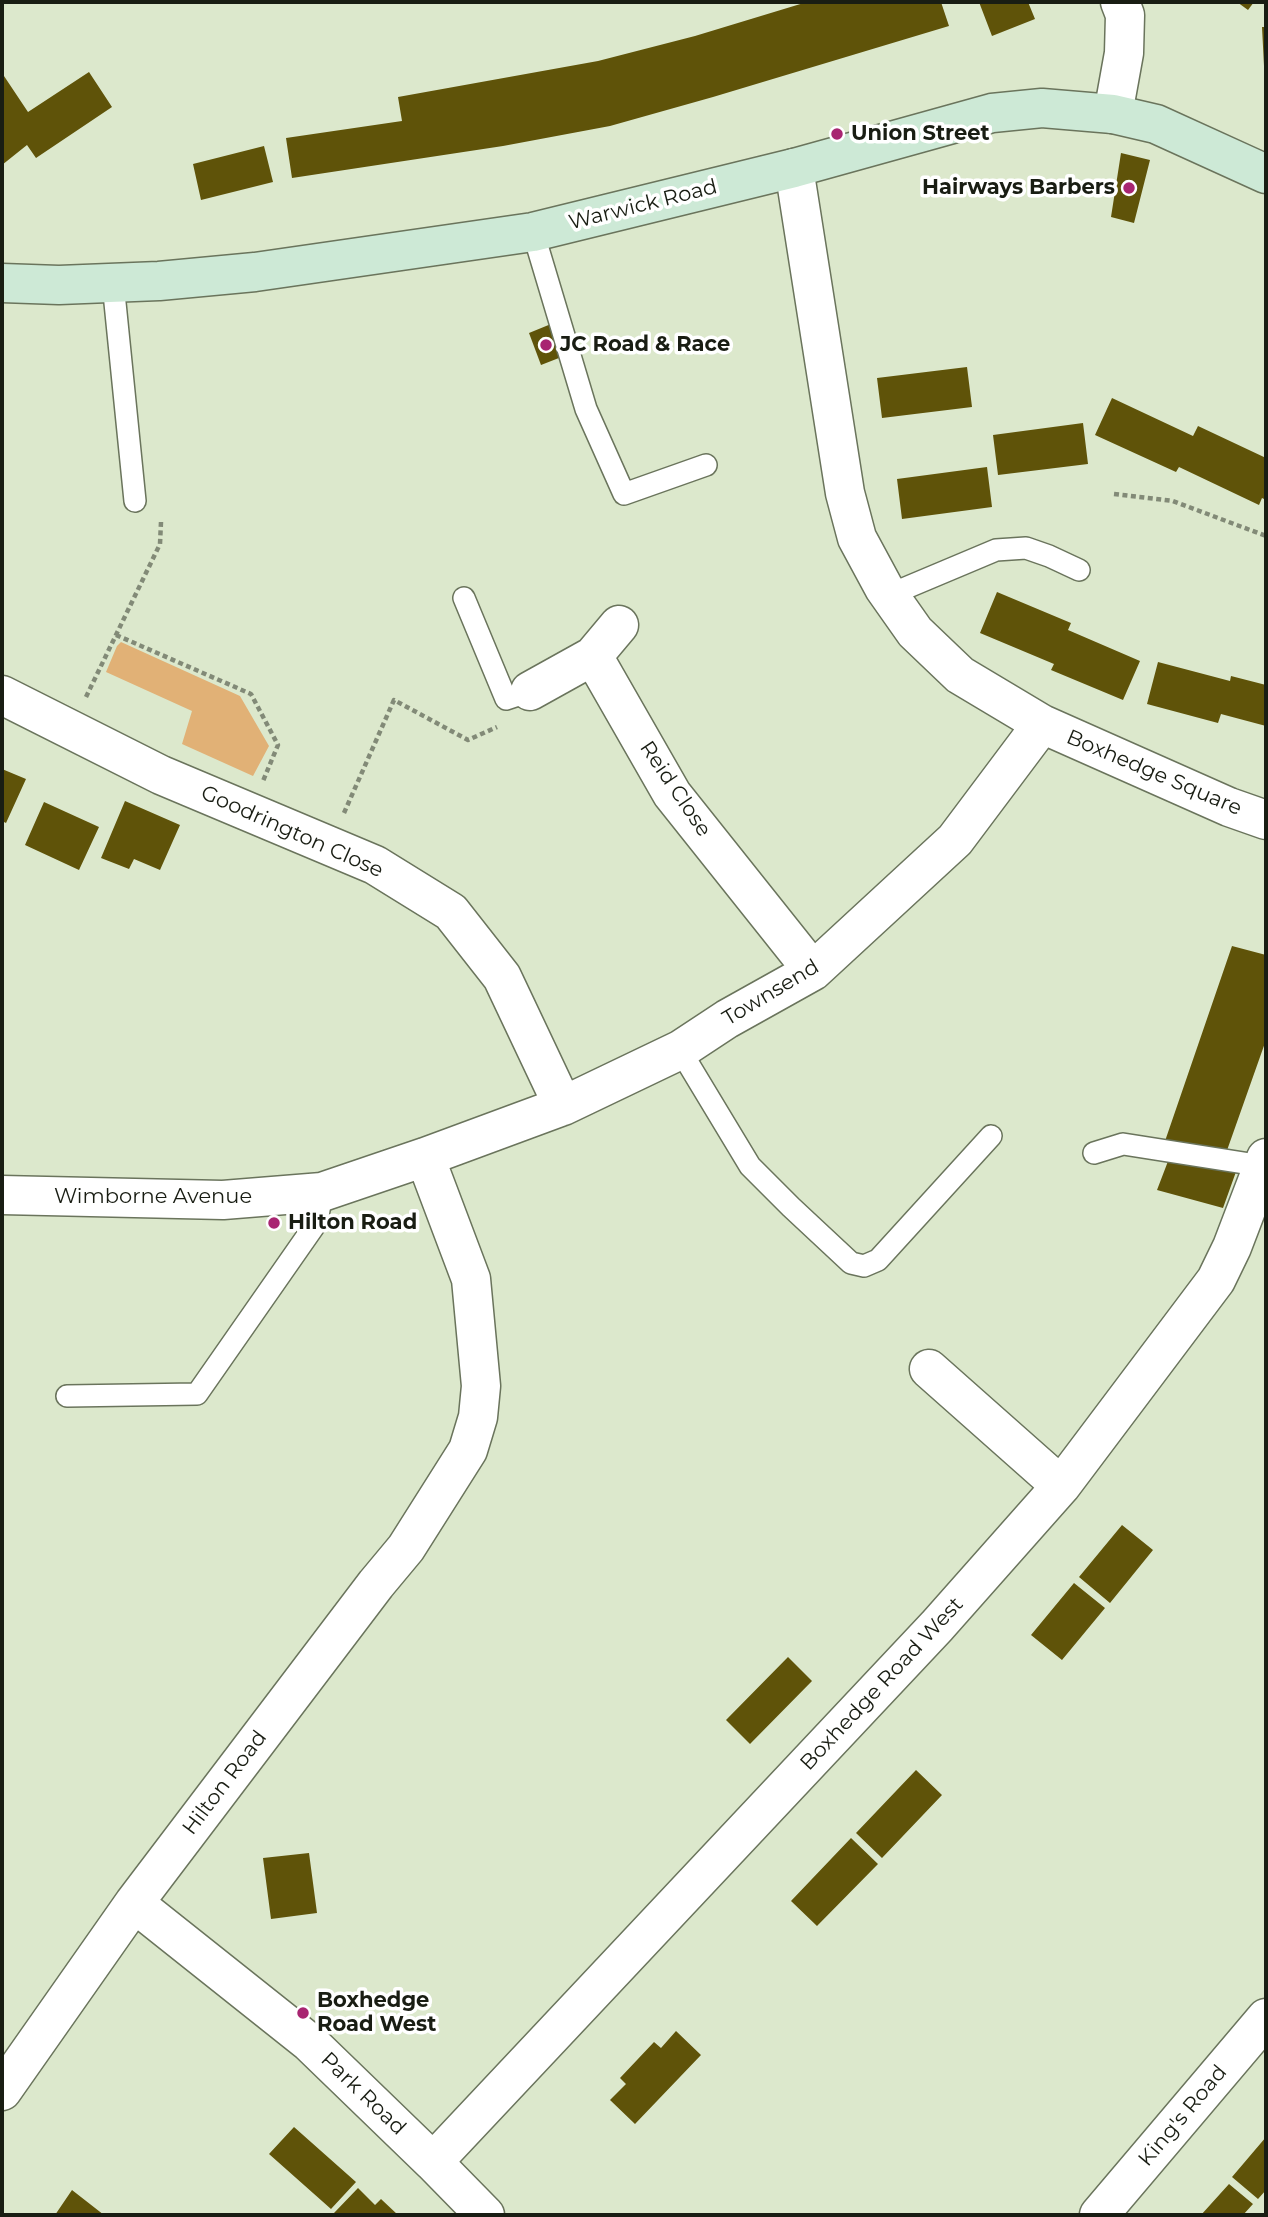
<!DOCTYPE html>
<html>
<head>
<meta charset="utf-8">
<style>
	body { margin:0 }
	#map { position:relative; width:1268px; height:2217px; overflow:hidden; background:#dce8cc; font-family:Montserrat,sans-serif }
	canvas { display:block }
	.frame { position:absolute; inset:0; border:4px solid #191d13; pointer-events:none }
</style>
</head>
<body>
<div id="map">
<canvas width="1268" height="2217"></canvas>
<div class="frame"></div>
</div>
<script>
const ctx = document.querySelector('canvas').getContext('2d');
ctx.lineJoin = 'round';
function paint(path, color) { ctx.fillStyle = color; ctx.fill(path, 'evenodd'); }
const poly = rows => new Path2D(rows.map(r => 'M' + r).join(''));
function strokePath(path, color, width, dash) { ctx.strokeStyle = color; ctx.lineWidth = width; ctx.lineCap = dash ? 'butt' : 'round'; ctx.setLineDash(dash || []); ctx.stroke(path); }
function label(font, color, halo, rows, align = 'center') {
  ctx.font = font + ' Montserrat,sans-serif'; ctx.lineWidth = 7; ctx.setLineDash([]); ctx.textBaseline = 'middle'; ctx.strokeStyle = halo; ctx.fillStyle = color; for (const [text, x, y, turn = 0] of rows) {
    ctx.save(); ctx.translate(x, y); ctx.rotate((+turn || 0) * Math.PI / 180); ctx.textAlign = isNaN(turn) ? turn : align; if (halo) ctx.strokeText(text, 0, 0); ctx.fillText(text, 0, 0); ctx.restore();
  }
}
const green = poly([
	[121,642,240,696,269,746,253,776,182,744,192,711,106,672,117,646]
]);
const building = poly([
	[807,2,941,2,949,26,713,97,610,126,503,146,292,178,286,138,402,121,398,97,598,61,695,36],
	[979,2,1028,2,1035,19,992,36],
	[1237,2,1254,2,1248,10],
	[1262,27,1266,27,1266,66,1264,66],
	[89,72,112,107,36,158,27,145,2,165,2,73,28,112],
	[264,146,273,182,201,200,193,164],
	[1121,153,1150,160,1134,223,1111,217],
	[551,324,564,356,541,365,529,333],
	[967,367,972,407,882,418,877,378],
	[1112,398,1193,436,1198,426,1266,458,1266,500,1262,498,1259,505,1179,467,1176,472,1095,435],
	[1083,423,1088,464,998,475,993,435],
	[987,467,992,507,902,519,897,479],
	[997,592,1071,623,1068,630,1140,661,1123,700,1051,670,1054,664,980,633],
	[1158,662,1230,681,1231,676,1266,685,1266,726,1221,714,1218,723,1147,704],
	[2,769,26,779,6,823,2,821],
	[125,801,180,825,160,870,134,859,129,869,101,858],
	[44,802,99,827,79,870,25,845],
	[1232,946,1266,955,1266,1040,1225,1156,1164,1144],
	[1170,1156,1237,1169,1223,1208,1157,1190],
	[1122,1525,1153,1550,1110,1603,1079,1577],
	[1074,1583,1105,1608,1062,1660,1031,1635],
	[788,1657,812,1681,750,1744,726,1720],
	[916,1770,942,1795,882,1858,856,1833],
	[851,1838,878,1864,817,1926,791,1901],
	[309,1853,317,1913,271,1919,263,1858],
	[676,2031,701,2055,635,2124,610,2100,626,2084,620,2078,654,2042,661,2048],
	[294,2127,356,2182,331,2209,269,2154],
	[1266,2137,1266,2190,1258,2199,1232,2177],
	[1229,2184,1253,2204,1243,2215,1201,2215],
	[358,2188,375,2205,381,2199,398,2215,336,2215,334,2213],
	[72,2190,104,2215,55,2215]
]);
const path = poly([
	[1114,494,1173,501,1266,536],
	[116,635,251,694,278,745,263,781],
	[86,697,160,544,161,522],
	[344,813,394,700,468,740,497,727]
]);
const service = poly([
	[533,232,586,409,624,494,706,465],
	[113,283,135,501],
	[889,595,996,550,1026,548,1049,556,1079,570],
	[464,598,506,699,530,691],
	[680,1050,750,1166,791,1207,851,1263,864,1266,878,1260,991,1136],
	[1094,1153,1123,1144,1263,1166],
	[67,1396,197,1394,317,1222,322,1192]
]);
const minor = poly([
	[1113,114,1124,53,1125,15,1120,2],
	[794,168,845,493,857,538,884,588,915,632,960,675,1042,724,1229,807,1266,820],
	[593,656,619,625],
	[530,691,593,656,672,794,813,971],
	[2,695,161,775,375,865,451,912,502,977,563,1106],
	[2,1195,223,1200,322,1192,425,1157,563,1106,680,1050,727,1019,813,971,955,840,1042,724],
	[929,1369,1061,1486],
	[134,1903,310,2043,433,2162,485,2215],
	[2,2091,134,1903,376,1584,406,1548,468,1450,478,1417,481,1386,471,1279,425,1157],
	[433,2162,937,1626,1061,1486,1216,1280,1232,1247,1266,1158],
	[1099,2215,1266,2018]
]);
const secondary = poly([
	[2,283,59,285,159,281,255,272,533,232,794,168,992,113,1042,108,1113,114,1156,124,1266,174]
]);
const markers = [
	[837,134,7,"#a82571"],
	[1129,188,7,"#a82571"],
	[546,345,7,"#a82571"],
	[274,1223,7,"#a82571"],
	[303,2013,7,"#a82571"]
];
const poiNames = [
	["Union Street",851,134],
	["Hairways Barbers",1115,188,"right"],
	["JC Road & Race",560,345],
	["Hilton Road",288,1223],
	["Boxhedge",317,2001],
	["Road West",317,2025]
];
const streetNames = [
	["Warwick Road",643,205,-14],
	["Boxhedge Square",1154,773,23],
	["Reid Close",675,789,56],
	["Goodrington Close",292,832,24],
	["Townsend",771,993,-31],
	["Wimborne Avenue",153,1197],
	["Boxhedge Road West",882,1684,-47],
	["Hilton Road",225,1783,-53],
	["Park Road",363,2094,44],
	["King's Road",1183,2116,-50]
];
paint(green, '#e1b176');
paint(building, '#5f5309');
strokePath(service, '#6a745c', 24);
strokePath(minor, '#6a745c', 41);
strokePath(secondary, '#6a745c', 41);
strokePath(path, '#828a77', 4.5, [5, 3.5]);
strokePath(service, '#fff', 21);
strokePath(minor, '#fff', 38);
strokePath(secondary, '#cde9d6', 38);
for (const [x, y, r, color] of markers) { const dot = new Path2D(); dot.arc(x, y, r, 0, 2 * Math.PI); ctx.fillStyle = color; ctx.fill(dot); strokePath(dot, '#fff', 2.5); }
label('bold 21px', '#191d13', '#fff', poiNames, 'left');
label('21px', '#191d13', '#fff', streetNames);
</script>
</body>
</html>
